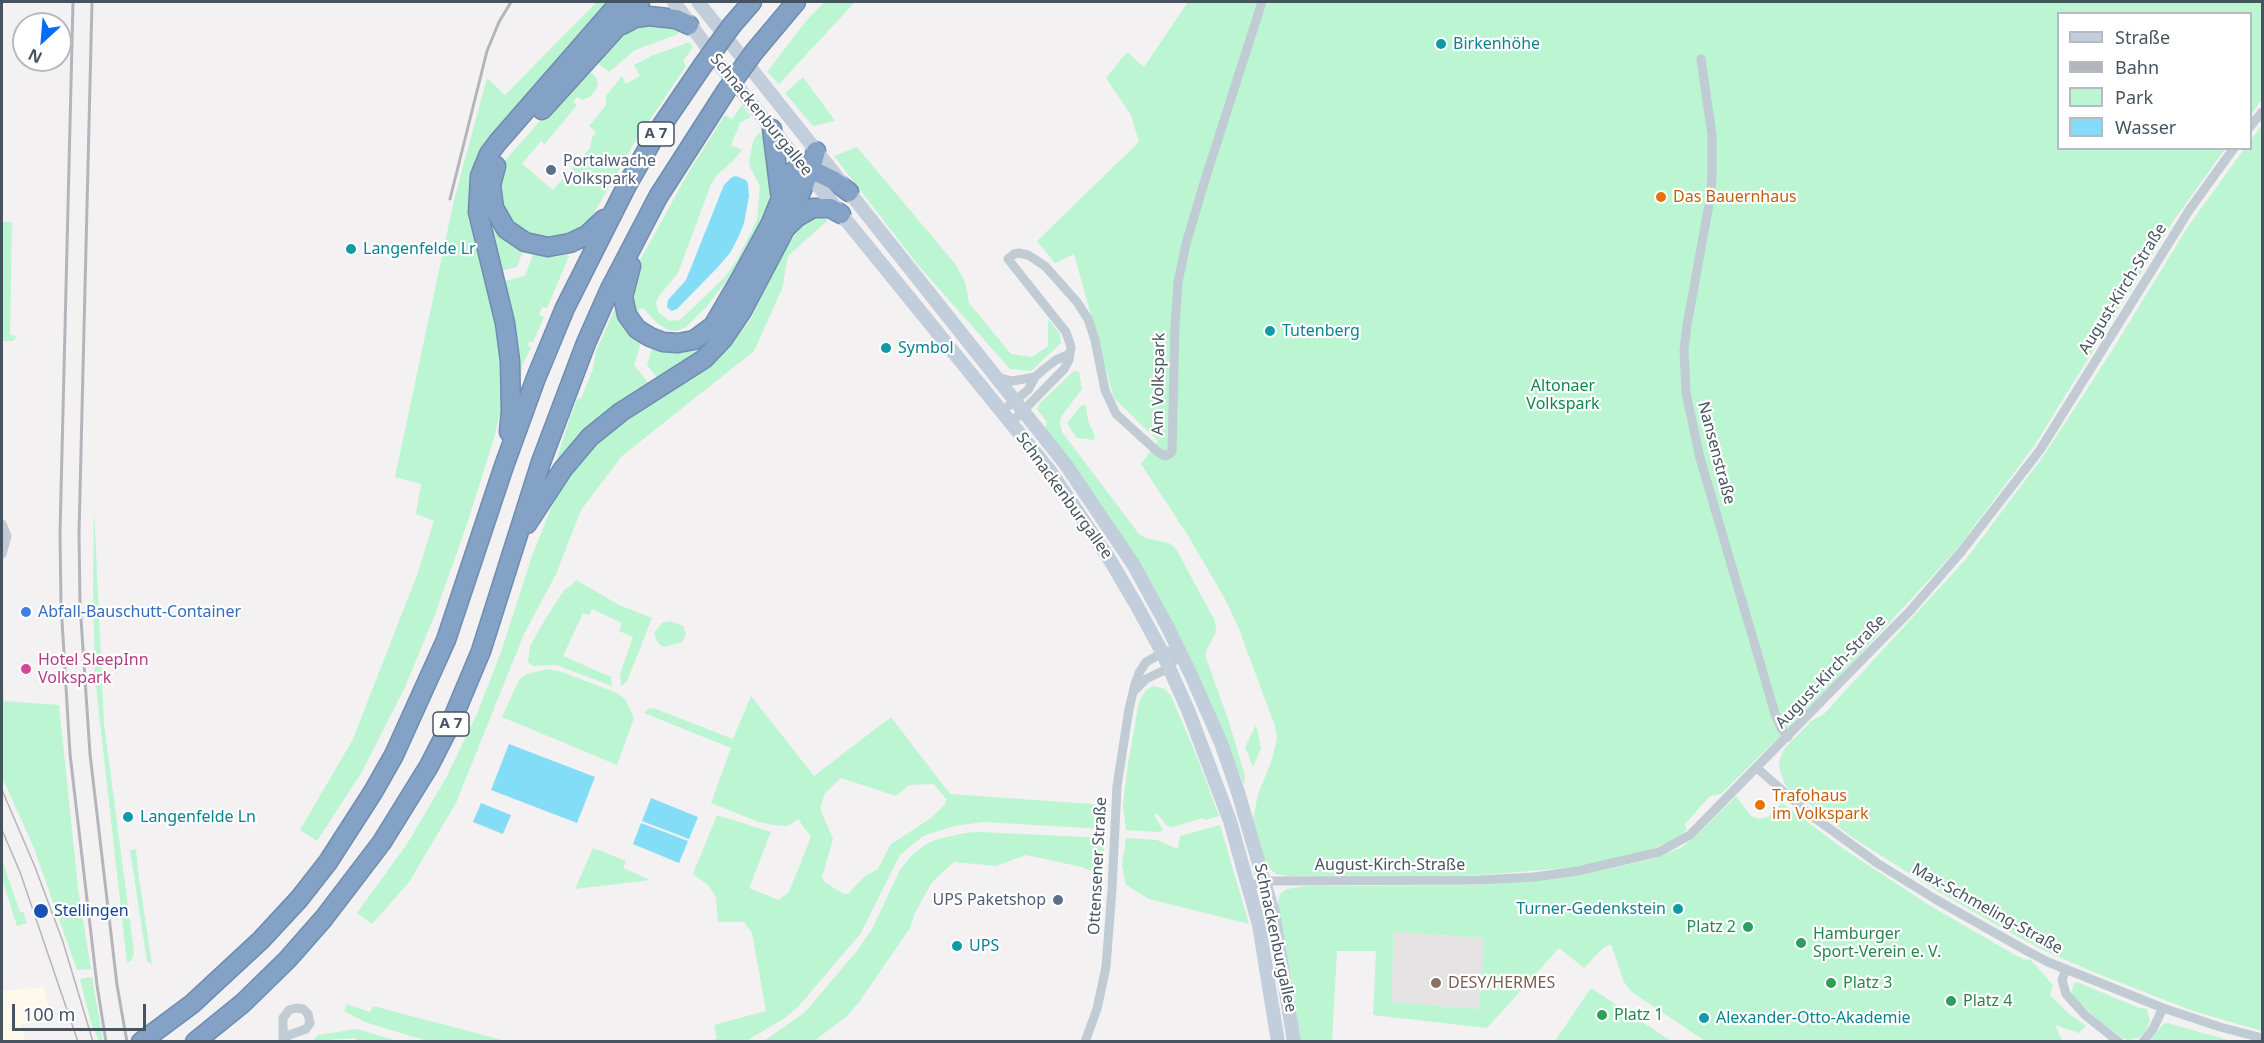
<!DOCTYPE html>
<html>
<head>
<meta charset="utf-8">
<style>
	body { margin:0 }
	#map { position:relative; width:2264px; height:1043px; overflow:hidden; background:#f3f1f1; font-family:"Noto Sans",sans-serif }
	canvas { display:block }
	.frame { position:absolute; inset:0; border:3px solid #465461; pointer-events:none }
	.legend { position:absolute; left:2057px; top:12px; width:195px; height:138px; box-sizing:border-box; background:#fff; border:2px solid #b5bbc0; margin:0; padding:8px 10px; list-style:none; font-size:18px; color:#465461 }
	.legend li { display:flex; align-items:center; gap:12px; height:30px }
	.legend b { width:30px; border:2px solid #b5bbc0 }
	.north { position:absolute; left:12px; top:12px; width:60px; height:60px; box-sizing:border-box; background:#fff; border:2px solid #b5bbc0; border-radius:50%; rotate:206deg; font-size:16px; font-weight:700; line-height:24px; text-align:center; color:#465461 }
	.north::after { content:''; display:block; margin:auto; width:21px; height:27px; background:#046cfa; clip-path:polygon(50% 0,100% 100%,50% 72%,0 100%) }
	.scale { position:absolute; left:12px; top:1004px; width:134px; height:27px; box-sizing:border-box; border:3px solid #465461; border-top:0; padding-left:8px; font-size:18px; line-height:21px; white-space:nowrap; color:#465461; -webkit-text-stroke:4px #fff; paint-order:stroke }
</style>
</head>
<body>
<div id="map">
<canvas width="2264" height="1043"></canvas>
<div class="frame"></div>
<ul class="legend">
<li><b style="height:8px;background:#c2cedb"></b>Straße</li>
<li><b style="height:8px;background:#b2b6bc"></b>Bahn</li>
<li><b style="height:16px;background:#bbf5d2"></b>Park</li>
<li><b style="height:16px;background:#84ddf6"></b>Wasser</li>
</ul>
<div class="north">N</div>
<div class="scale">100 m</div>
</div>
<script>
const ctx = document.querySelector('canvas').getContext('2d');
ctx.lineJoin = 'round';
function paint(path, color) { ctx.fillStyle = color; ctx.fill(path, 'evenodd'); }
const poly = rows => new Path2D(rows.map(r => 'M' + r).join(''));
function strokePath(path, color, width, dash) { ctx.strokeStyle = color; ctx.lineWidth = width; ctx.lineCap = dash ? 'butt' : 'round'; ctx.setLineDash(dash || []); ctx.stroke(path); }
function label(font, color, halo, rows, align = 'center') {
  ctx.font = font + ' "Noto Sans",sans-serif'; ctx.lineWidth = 4.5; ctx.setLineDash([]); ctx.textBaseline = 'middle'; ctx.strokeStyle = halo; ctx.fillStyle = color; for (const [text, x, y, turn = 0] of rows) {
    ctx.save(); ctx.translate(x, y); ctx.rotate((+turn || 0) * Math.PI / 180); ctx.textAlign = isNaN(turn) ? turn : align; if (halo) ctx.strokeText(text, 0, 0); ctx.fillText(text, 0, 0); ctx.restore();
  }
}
const commercial = poly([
	[44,987,52,1022,21,1024,25,1041,2,1041,2,991]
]);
const education = poly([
	[1394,932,1484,938,1479,1009,1390,1002]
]);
const green = poly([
	[597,2,613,2,472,178,469,202,494,302,504,367,503,400,495,435,468,521,434,617,405,687,363,770,317,841,300,830,353,739,417,575,434,521,416,514,421,484,395,477,454,200,487,78,505,95],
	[824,2,855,2,779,84,767,72,807,20],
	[1188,2,2262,2,2262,99,2251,115,2250,14,2058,14,2058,148,2225,149,2174,220,2034,446,1957,549,1813,706,1769,747,1721,794,1710,796,1684,825,1687,829,1683,833,1669,842,1646,851,1578,867,1482,875,1289,876,1276,874,1266,865,1253,820,1258,794,1271,763,1277,739,1275,726,1239,629,1226,601,1189,537,1141,464,1158,441,1114,398,1074,254,1055,263,1037,241,1139,142,1131,115,1106,78,1127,52,1144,67],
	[642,23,673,28,679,31,678,34,635,50,609,72,597,63,596,60,621,34],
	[690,42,693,47,683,61,686,66,635,142,587,225,565,239,528,238,517,232,498,204,503,163,584,71,590,72,596,77,598,85,596,89,590,97,582,100,577,97,573,102,577,105,545,144,541,141,522,164,553,190,590,148,592,138,596,132,589,126,606,105,606,96,622,76,626,84,640,76,634,65,651,56],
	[577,60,581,60,499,151,489,170,486,202,490,215,506,237,515,245,524,248,517,267,499,271,482,202,487,172,503,143],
	[803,77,835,121,813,126,785,93],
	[742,105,751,117,740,123,731,145,742,150,733,161,717,175,711,184,678,273,659,296,656,302,658,312,670,321,680,320,724,278,737,260,757,220,760,186,750,167,749,160,754,139,760,132,767,143,775,175,771,203,743,259,708,305,686,327,676,331,668,330,657,323,643,308,639,309,639,319,632,306,630,298,639,262,690,170,725,115,732,119],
	[2262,125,2262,1031,2193,1011,2098,974,2043,950,2007,931,1934,889,1853,838,1798,795,1791,793,1784,782,1779,767,1780,759,1784,749,1811,721,1824,714,1967,558,2045,454,2113,349,2187,228,2244,149,2250,148,2251,140],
	[857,147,956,265,965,282,969,303,1011,354,1032,357,1048,346,1048,319,1060,334,1061,343,1031,371,1010,369,918,265,834,156],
	[822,214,827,221,788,256,782,289,754,351,622,456,581,510,556,574,524,634,456,803,409,882,372,924,357,913,407,844,446,778,477,714,502,649,532,556,555,498,567,480,593,449,619,424,671,388,710,364,735,341,752,317,782,254,800,228,811,218],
	[2,222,12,222,10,335,17,336,13,341,3,341,2,331],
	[534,252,554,254,557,257,566,254,569,256,547,308,542,307,539,315,544,317,533,342,529,342,528,345,531,348,522,366,521,376,519,375,501,282,525,276],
	[620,297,642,340,634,365,650,385,555,465,570,417,578,398,581,399,593,369,596,351],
	[723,326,696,357,660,381,647,365,653,345],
	[1074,371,1079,372,1082,389,1061,417,1060,423,1062,432,1139,534,1145,538,1169,543,1176,549,1215,621,1216,632,1206,651,1206,658,1228,719,1245,776,1244,785,1203,685,1155,590,1108,514,1045,428,1047,422,1037,409,1040,403],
	[1082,405,1086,406,1088,421,1095,436,1094,440,1077,438,1068,425,1068,422],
	[94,508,104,724,134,952,132,960,127,963,95,678,93,590],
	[576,580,619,605,652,618,627,681,623,685,621,685,620,674,633,637,619,631,622,623,592,609,589,615,583,613,563,656,611,677,612,686,556,665,533,666,528,662,530,646,546,618,564,590,572,585],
	[670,621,683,626,686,634,682,642,663,647,657,642,654,633,662,623],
	[2,655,4,701,59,705,78,888,91,969,77,970,34,848,2,777],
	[547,669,562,672,617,693,625,699,634,718,617,765,502,717,519,680,527,674],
	[1153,686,1165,689,1171,696,1197,757,1219,816,1206,820,1202,818,1173,827,1166,825,1157,813,1154,815,1163,830,1157,832,1126,830,1123,804,1128,764,1139,702,1146,690],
	[751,696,814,776,891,717,950,794,1105,805,1104,829,983,822,954,826,923,836,900,855,861,933,798,1007,783,1019,746,1041,707,1041,717,1039,714,1025,766,1011,752,933,744,922,718,922,716,897,708,885,693,874,717,815,771,832,749,888,779,900,789,892,811,837,798,819,787,826,773,825,759,822,711,803,731,748,644,713,649,708,656,709,733,739],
	[841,778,896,796,909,785,934,784,946,799,945,804,931,818,890,845,878,869,864,877,849,893,844,894,824,882,822,877,833,839,820,808,825,793],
	[1256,725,1261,748,1253,767,1245,747],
	[1736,796,1750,815,1758,819,1768,817,1782,803,1845,850,1929,905,2015,955,2026,960,2030,959,2053,985,2050,995,2068,1013,2086,1026,2079,1033,2055,1025,2063,1042,1705,1041,1632,992,1624,982,1611,944,1603,948,1584,968,1559,948,1487,1028,1373,1015,1376,951,1337,951,1332,1041,1300,1041,1292,983,1277,905,1280,894,1287,889,1307,886,1481,885,1580,875,1648,860,1681,848,1697,835],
	[1394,932,1484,938,1479,1009,1391,1002],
	[1220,825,1249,924,1149,899,1126,885,1122,865,1126,838,1157,840,1178,849,1180,836],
	[980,832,1104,838,1103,876,1082,867,1026,855,996,866,954,862,932,882,915,913,910,928,859,1002,847,1016,814,1041,764,1041,804,1013,857,951,872,929,900,870,910,857,925,845,935,840,964,833],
	[593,848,626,861,623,868,650,880,575,889],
	[136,849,139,878,152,965,147,961,130,850],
	[2,860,20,912,23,912,27,923,17,926,2,879],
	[92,977,103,1041,99,1041,91,1023,80,979],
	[2077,982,2139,1008,2147,1009,2150,1021,2145,1032,2140,1037,2129,1040,2124,1039,2102,1023,2075,999,2071,993,2074,983],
	[1591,988,1671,1041,1555,1041],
	[347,1004,370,1012,373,1006,506,1041,427,1041,365,1022,344,1011],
	[2168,1023,2192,1030,2232,1041,2150,1041,2163,1024],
	[357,1029,397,1041,357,1041,356,1038,312,1041,318,1035]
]);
const water = poly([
	[736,176,746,180,748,184,749,196,744,223,738,238,730,253,717,268,677,309,671,311,667,307,668,300,686,280,724,185,732,177],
	[509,744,595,777,577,823,491,790],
	[651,798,698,817,689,839,642,821],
	[481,803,511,815,503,834,473,822],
	[641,823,688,841,679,863,633,844]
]);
const street = poly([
	[1701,59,1712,135,1712,177,1710,199,1687,325,1684,350,1686,393,1700,458,1776,717,1781,728,1788,737],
	[2250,127,2262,112],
	[997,377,1012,381,1035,377],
	[1001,412,1028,390,1035,377,1044,369,1056,360,1070,354],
	[1011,423,1064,369,1069,360,1071,347,1066,332,1008,259,1014,254,1019,253,1028,255,1045,266,1077,302,1088,319,1095,340,1105,390,1116,414,1159,453,1166,456,1172,452,1175,325,1178,282,1186,244,1204,183,1262,2],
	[2,524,7,536,2,554],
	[1757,768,1808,813,1877,863,1935,899,2027,951,2048,962,2163,1008,2220,1027,2262,1038],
	[1248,886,1270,881,1480,880,1534,877,1578,871,1659,852,1690,835,1909,612,1961,552,2040,450,2190,209,2234,148],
	[2066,969,2062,980,2066,994,2085,1015,2119,1042],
	[297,1008,303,1009,308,1014,310,1023,306,1029,289,1035,283,1041,283,1018,289,1010,297,1008],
	[1085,1042,1097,1009,1106,967,1112,889,1117,786,1129,709,1135,684,1139,673,1146,662,1166,651,1180,652,1169,668,1146,679,1134,691],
	[2143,1042,2153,1029,2163,1008]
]);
const secondary = poly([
	[674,2,720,65,1050,471,1110,560,1137,606,1162,652,1188,710,1230,821,1259,925,1278,1042],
	[698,2,1066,465,1133,564,1167,626,1191,675,1221,743,1238,792,1273,912,1294,1042]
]);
const highway = poly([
	[622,25,635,18,649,16,676,19,689,25],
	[732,25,752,2],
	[754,52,796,2],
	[542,110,640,2],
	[772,129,780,193],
	[496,166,491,185,494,208,506,229,525,242,548,247,570,243,587,235,604,219],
	[786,228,797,217,813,208,830,208,841,214],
	[631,266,623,297,627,315,637,329,650,337,663,342,678,343,694,340,713,326,741,278,771,223,791,173,799,168,808,168,833,180,849,192],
	[509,432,511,411,510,361,505,323,478,212,480,176,489,154,498,142,620,2],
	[527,524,563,469,590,437,621,412,704,359,723,339,742,311,785,229,811,169,816,151],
	[141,1042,192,1004,261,940,299,899,328,862,373,792,394,755,446,640,504,466,536,378,565,308,627,185,656,134,703,65],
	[195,1042,243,1003,288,959,324,918,382,842,429,766,450,725,481,651,541,462,586,343,610,289,658,197,726,91]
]);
const tram = poly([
	[2,790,35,867,63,942,93,1042],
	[2,830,20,872,78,1042]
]);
const rail = poly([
	[73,2,60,533,61,604,70,754,97,985,106,1042],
	[92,2,79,533,80,604,90,754,117,985,127,1042],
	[450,199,487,51,499,22,511,2]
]);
const highwayBridge = poly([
	[703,65,732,25],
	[726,91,754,52]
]);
const markers = [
	[1441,44,6,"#0f9aa8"],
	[551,170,6,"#5c6f8a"],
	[1661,197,6,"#e8710a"],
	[351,249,6,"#0f9aa8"],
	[1270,331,6,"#0f9aa8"],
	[886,348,6,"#0f9aa8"],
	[26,612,6,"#3f7fe0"],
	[26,669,6,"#d1479c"],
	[1760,805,6,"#e8710a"],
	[128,817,6,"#0f9aa8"],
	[1058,900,6,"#5c6f8a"],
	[1678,909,6,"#0f9aa8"],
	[41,911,8,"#1a4fb4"],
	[1748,927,6,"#2e9e5b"],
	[1801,943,6,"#2e9e5b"],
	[957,946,6,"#0f9aa8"],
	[1436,983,6,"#8d6e63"],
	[1831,983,6,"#2e9e5b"],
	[1951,1001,6,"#2e9e5b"],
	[1602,1015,6,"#2e9e5b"],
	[1704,1018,6,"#0f9aa8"]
];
const shields = [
	[656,134,36],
	[451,724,36]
];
const shieldNames = [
	["A 7",656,134],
	["A 7",451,724]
];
const cultureNames = [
	["Birkenhöhe",1453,44],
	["Langenfelde Lr",363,249],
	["Tutenberg",1282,331],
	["Symbol",898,348],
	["Langenfelde Ln",140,817],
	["Turner-Gedenkstein",1666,909,"right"],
	["UPS",969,946],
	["Alexander-Otto-Akademie",1716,1018]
];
const streetNames = [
	["Schnackenburgallee",761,115,51],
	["August-Kirch-Straße",2123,289,-58],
	["Am Volkspark",1159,384,-89],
	["Nansenstraße",1716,453,75],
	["Schnackenburgallee",1064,496,54],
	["August-Kirch-Straße",1831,672,-46],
	["August-Kirch-Straße",1390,865],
	["Ottensener Straße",1098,866,-87],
	["Max-Schmeling-Straße",1987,909,29],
	["Schnackenburgallee",1275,938,78]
];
const serviceNames = [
	["Portalwache",563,161],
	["Volkspark",563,179],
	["UPS Paketshop",1046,900,"right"]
];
const foodNames = [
	["Das Bauernhaus",1673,197],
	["Trafohaus",1772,796],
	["im Volkspark",1772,814]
];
const parkNames = [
	["Altonaer",1563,386],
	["Volkspark",1563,404]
];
const shopNames = [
	["Abfall-Bauschutt-Container",38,612]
];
const hotelNames = [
	["Hotel SleepInn",38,660],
	["Volkspark",38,678]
];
const transitNames = [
	["Stellingen",54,911]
];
const leisureNames = [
	["Platz 2",1736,927,"right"],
	["Hamburger",1813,934],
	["Sport-Verein e. V.",1813,952],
	["Platz 3",1843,983],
	["Platz 4",1963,1001],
	["Platz 1",1614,1015]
];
const educationNames = [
	["DESY/HERMES",1448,983]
];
paint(commercial, '#fef9ea');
paint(education, '#e5e2e3');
paint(green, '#bbf5d2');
paint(water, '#84ddf6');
strokePath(highway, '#6e8db1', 21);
strokePath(street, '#c0cbd4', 9);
strokePath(secondary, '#c2cedb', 14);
strokePath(highway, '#83a2c5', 18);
strokePath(tram, '#b2b6bc', 1.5);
strokePath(rail, '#b2b6bc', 3);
strokePath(highwayBridge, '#6e8db1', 21, []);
strokePath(highwayBridge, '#83a2c5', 18);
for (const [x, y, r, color] of markers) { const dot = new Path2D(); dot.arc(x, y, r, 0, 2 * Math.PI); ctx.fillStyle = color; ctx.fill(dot); strokePath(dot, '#fff', 2); }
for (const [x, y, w] of shields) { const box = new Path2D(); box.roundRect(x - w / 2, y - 12, w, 24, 4.5); ctx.fillStyle = '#fff'; ctx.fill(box); strokePath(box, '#465461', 1.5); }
label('bold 15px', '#465461', null, shieldNames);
label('16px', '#0d838f', '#fff', cultureNames, 'left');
label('16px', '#465461', '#fff', streetNames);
label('16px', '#4e5e75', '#fff', serviceNames, 'left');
label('16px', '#c56008', '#fff', foodNames, 'left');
label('16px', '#0d874b', '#fff', parkNames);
label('16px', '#366cbe', '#fff', shopNames, 'left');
label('16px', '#b23c85', '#fff', hotelNames, 'left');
label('16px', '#164399', '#fff', transitNames, 'left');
label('16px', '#27864d', '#fff', leisureNames, 'left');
label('16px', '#785e54', '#fff', educationNames, 'left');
</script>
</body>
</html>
